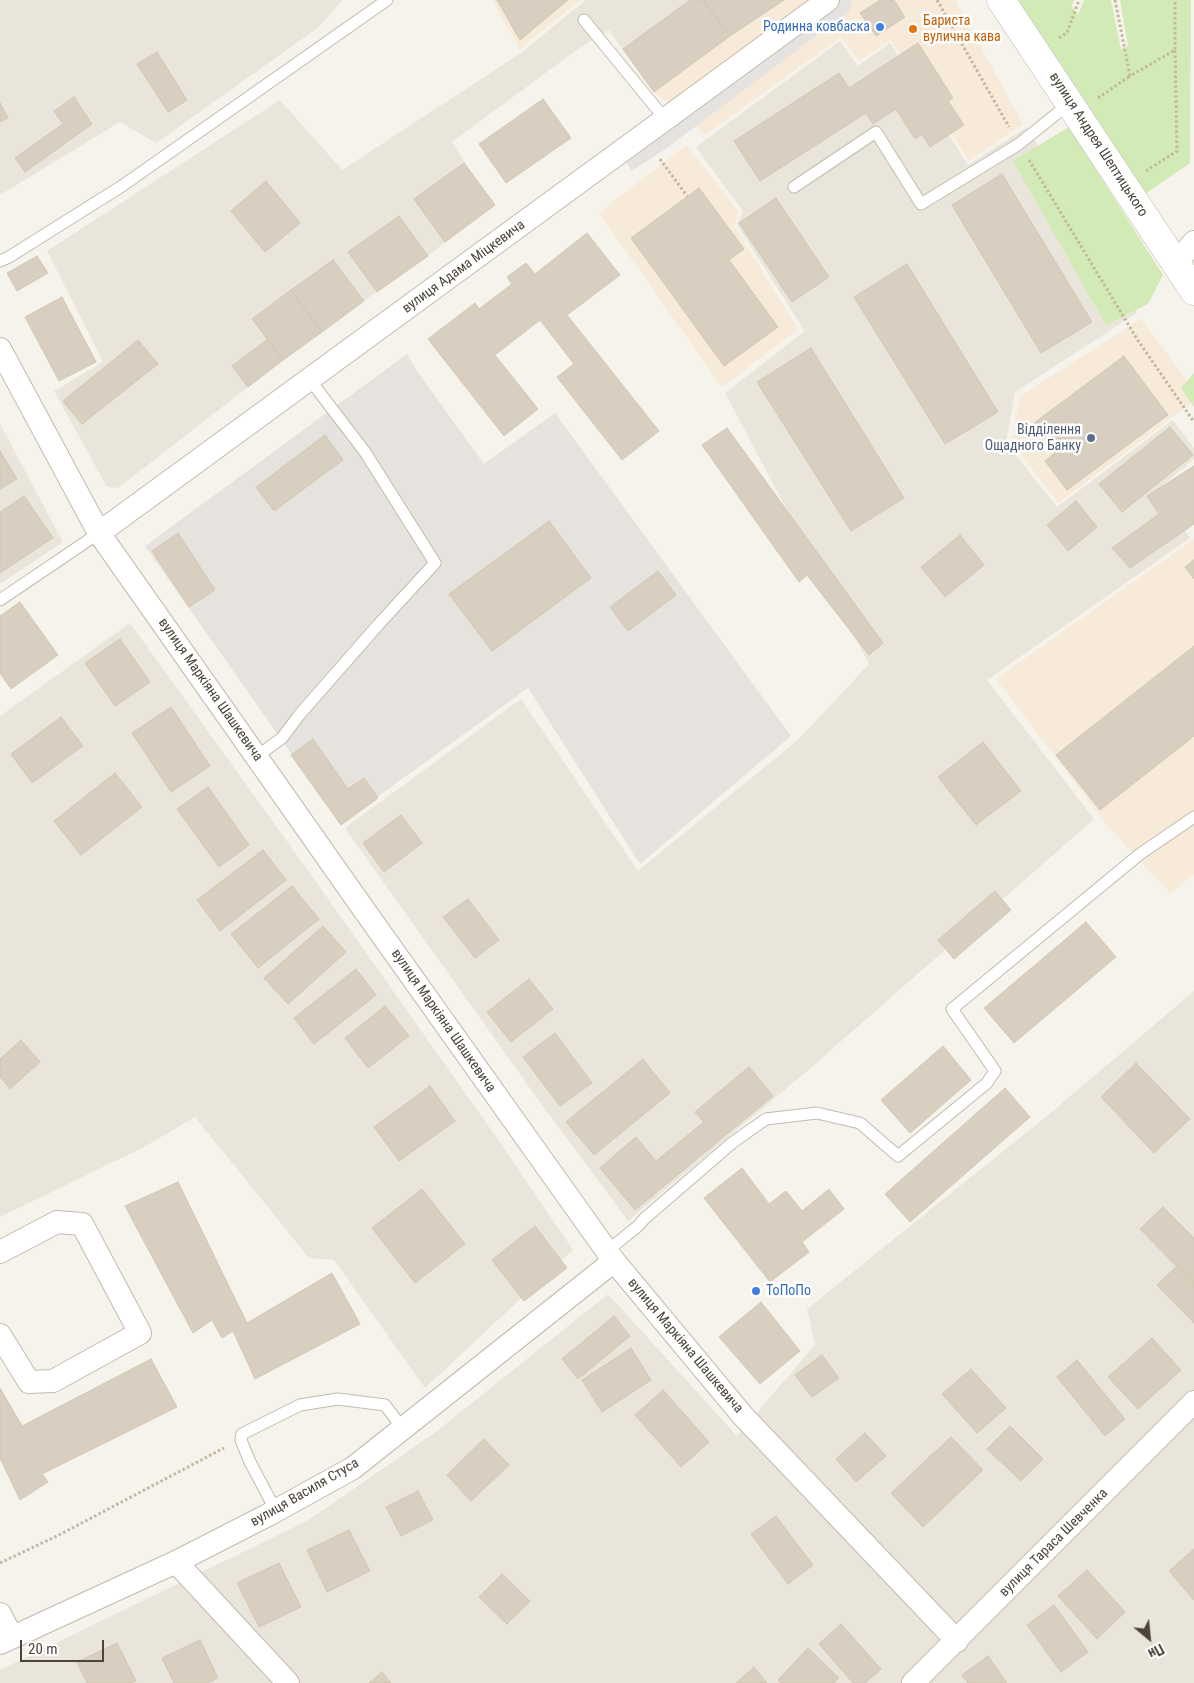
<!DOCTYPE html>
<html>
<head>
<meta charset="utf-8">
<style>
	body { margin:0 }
	#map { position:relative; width:1194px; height:1683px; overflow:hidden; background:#f6f3ec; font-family:"Roboto Condensed",sans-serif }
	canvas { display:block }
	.north { position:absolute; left:1124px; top:1613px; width:50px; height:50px; -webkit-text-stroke:4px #fff; paint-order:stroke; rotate:152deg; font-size:14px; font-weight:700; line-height:20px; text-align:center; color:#4b4439 }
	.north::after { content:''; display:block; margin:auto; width:18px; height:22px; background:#4b4439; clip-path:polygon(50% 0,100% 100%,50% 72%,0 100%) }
	.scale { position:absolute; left:20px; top:1640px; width:84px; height:22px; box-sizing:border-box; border:2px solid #4b4439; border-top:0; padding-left:6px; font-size:15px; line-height:18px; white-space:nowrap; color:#4b4439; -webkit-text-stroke:4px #fff; paint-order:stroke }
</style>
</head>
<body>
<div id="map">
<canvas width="1194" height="1683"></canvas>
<div class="north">Пн</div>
<div class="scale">20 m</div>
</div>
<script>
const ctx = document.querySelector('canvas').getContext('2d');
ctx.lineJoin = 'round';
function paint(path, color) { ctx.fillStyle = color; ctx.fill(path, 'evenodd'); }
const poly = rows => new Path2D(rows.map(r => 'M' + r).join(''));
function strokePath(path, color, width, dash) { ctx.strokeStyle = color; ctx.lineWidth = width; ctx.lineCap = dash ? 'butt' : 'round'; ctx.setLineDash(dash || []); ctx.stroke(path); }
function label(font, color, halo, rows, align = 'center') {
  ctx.font = font + ' "Roboto Condensed",sans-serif'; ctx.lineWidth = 5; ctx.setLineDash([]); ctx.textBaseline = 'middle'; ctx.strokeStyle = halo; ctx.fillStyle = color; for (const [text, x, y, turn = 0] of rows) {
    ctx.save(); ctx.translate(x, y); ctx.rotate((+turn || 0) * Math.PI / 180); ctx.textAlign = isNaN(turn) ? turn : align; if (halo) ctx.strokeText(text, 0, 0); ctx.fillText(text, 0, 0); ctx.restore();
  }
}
const residential = poly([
	[0,0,342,0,319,27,156,143,120,122,0,195],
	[586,0,762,0,650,88,609,30,578,49,452,142,465,163,495,205,445,242,428,256,364,301,248,387,118,488,107,487,54,391,103,362,47,251,280,100,342,170,521,53],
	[840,41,858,66,890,43,968,165,1027,127,1137,313,1015,392,1006,443,1057,507,1173,420,1194,448,1194,459,1156,491,1190,538,987,680,1094,819,806,1072,628,1221,534,1094,345,828,521,699,638,871,800,738,869,664,725,393,805,331,737,225,743,211,696,147],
	[0,424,63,542,0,584],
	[130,623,307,869,499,1141,573,1250,425,1388,334,1260,309,1258,195,1117,144,1147,0,1217,0,716],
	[1194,991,1194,1683,0,1683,0,1670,307,1521,433,1434,608,1294,737,1436,815,1345,807,1309,1047,1116]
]);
const commercial = poly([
	[492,0,580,0,520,49],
	[765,0,955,0,1023,124,969,161,891,40,859,61,841,37,705,135,652,90],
	[686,145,739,212,734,226,798,329,722,387,599,213],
	[1141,319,1194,390,1194,401,1058,503,1012,442,1019,397],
	[1194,539,1194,874,1170,893,1106,824,996,679]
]);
const industrial = poly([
	[407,354,417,371,484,464,555,413,791,736,640,864,528,688,399,781,341,824,145,546]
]);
const green = poly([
	[1016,0,1074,0,1072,6,1078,15,1084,0,1111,0,1121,49,1128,46,1120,0,1191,0,1190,163,1142,196],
	[1069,127,1163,275,1148,304,1106,325,1013,161],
	[1194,373,1194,407,1181,388]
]);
const parking = poly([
	[835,0,852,0,850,10,667,148,632,171,623,158]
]);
const building = poly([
	[497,0,568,0,520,40,497,0],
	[690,0,703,0,730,36,654,92,623,49,690,0],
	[703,0,784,0,730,36,703,0],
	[880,0,894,0,905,17,876,36,860,13,880,0],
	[918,43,953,98,948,101,964,125,930,147,922,134,915,139,896,109,873,124,866,113,760,181,734,141,839,73,849,88,918,43],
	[157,52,187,100,168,112,137,64,157,52],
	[74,97,92,124,25,172,15,158,63,124,54,111,74,97],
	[543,99,571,138,506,183,479,144,543,99],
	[0,103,8,118,0,122,0,103],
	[464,163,495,205,445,242,414,199,464,163],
	[1002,174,1092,322,1041,353,952,205,1002,174],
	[266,181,300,223,265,252,231,211,266,181],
	[699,188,744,249,729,260,778,327,724,366,631,238,699,188],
	[776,198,829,277,792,302,739,223,776,198],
	[399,216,428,256,377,292,348,252,399,216],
	[587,233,620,275,567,315,659,431,622,460,557,377,574,364,540,320,495,355,538,409,504,436,428,339,475,303,479,309,512,284,507,277,526,263,535,274,587,233],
	[37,256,48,273,17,291,7,273,37,256],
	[333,260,364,301,322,332,291,290,333,260],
	[907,264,998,412,945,444,854,297,907,264],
	[291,290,322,332,283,360,252,319,291,290],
	[62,297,96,362,59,381,25,317,62,297],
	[268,339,283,360,248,387,232,366,268,339],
	[138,340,158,364,82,424,63,401,138,340],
	[811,348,904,498,851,531,757,382,811,348],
	[1124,356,1168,415,1067,490,1045,461,1056,452,1034,423,1124,356],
	[1170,427,1193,455,1122,512,1099,484,1170,427],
	[727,428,883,643,869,655,807,575,799,582,702,445,727,428],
	[325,435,343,460,274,511,256,487,325,435],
	[0,451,17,479,0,489,0,451],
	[1194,466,1194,524,1130,568,1112,548,1159,514,1147,496,1194,466],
	[24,496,53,538,0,573,0,512,24,496],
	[1076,501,1097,527,1068,551,1047,525,1076,501],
	[549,521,591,578,492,651,449,594,549,521],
	[178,533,215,590,189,607,152,551,178,533],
	[960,535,984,565,945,597,921,567,960,535],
	[1194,560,1194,579,1185,567,1194,560],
	[658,571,676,595,628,631,610,607,658,571],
	[20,602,58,655,11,689,0,673,0,616,20,602],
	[120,639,150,682,115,706,85,663,120,639],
	[1194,646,1194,736,1100,810,1056,755,1194,646],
	[171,707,210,766,171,792,132,733,171,707],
	[61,717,83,746,32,783,11,754,61,717],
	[313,739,348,789,364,778,378,798,341,825,291,755,313,739],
	[983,742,1021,791,976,825,938,777,983,742],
	[115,773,142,807,81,855,54,821,115,773],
	[208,787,249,845,219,867,177,809,208,787],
	[401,815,422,843,384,872,363,843,401,815],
	[263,850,286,880,220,931,197,900,263,850],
	[292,886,319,919,258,968,231,934,292,886],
	[995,891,1011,910,954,959,938,940,995,891],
	[468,899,499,940,475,958,443,917,468,899],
	[1086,922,1116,957,1014,1043,984,1008,1086,922],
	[323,926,346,952,288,1004,264,978,323,926],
	[356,969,376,995,314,1044,294,1018,356,969],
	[529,979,553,1009,511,1042,487,1012,529,979],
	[385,1006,409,1036,368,1068,345,1038,385,1006],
	[555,1033,592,1083,560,1106,523,1057,555,1033],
	[21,1040,40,1062,10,1089,0,1077,0,1059,21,1040],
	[943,1046,971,1080,910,1133,881,1100,943,1046],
	[643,1059,670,1093,594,1155,566,1122,643,1059],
	[1136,1063,1190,1119,1154,1153,1101,1097,1136,1063],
	[749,1067,773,1096,635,1210,600,1168,636,1137,656,1161,704,1122,695,1112,749,1067],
	[430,1086,455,1121,399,1161,374,1127,430,1086],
	[1005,1088,1030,1117,910,1222,885,1194,1005,1088],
	[742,1168,769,1204,786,1191,802,1211,829,1189,844,1209,802,1242,809,1252,770,1282,704,1198,742,1168],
	[178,1182,247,1323,332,1273,360,1324,255,1379,233,1331,222,1338,212,1320,193,1333,125,1206,178,1182],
	[422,1189,465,1244,415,1283,372,1228,422,1189],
	[1163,1207,1194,1238,1194,1284,1140,1229,1163,1207],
	[535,1226,567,1268,524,1301,492,1260,535,1226],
	[1177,1266,1194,1284,1194,1323,1157,1285,1177,1266],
	[761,1302,800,1351,760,1384,719,1337,761,1302],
	[614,1316,630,1336,578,1379,562,1359,614,1316],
	[1152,1338,1181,1370,1138,1409,1108,1377,1152,1338],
	[631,1348,651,1380,602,1412,582,1380,631,1348],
	[822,1355,839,1378,812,1397,795,1375,822,1355],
	[151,1359,177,1407,42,1474,48,1482,20,1500,0,1458,0,1388,22,1426,151,1359],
	[1077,1360,1125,1419,1105,1436,1057,1377,1077,1360],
	[971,1369,1006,1408,977,1433,942,1394,971,1369],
	[663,1390,709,1442,681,1467,635,1415,663,1390],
	[1010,1426,1043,1459,1021,1481,987,1449,1010,1426],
	[865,1433,886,1456,856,1482,836,1459,865,1433],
	[951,1437,983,1470,923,1527,891,1493,951,1437],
	[484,1439,509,1465,471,1501,447,1475,484,1439],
	[418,1491,433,1520,401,1536,386,1507,418,1491],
	[776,1516,813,1565,788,1584,751,1534,776,1516],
	[349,1530,370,1571,327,1592,307,1550,349,1530],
	[1194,1549,1194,1600,1169,1571,1194,1549],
	[279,1563,301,1607,259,1627,237,1583,279,1563],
	[1087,1570,1125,1612,1097,1639,1058,1596,1087,1570],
	[502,1574,530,1601,507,1624,479,1597,502,1574],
	[1054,1605,1088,1652,1061,1672,1027,1625,1054,1605],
	[841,1624,881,1669,865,1683,853,1683,819,1644,841,1624],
	[200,1640,218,1678,208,1683,174,1683,162,1658,200,1640],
	[117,1643,136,1681,131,1683,87,1683,77,1662,117,1643],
	[808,1648,839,1678,834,1683,781,1683,778,1680,808,1648],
	[988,1656,1007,1683,968,1683,962,1675,988,1656],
	[754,1667,767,1683,736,1683,754,1667],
	[382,1672,391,1683,369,1683,382,1672]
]);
const path = poly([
	[937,0,1009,127],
	[1115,0,1130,76,1175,50,1175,0],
	[1059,38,1067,33,1079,0],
	[1098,98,1130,76],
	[660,159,687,196],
	[1029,160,1137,339,1194,422],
	[1146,171,1177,151,1175,50],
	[0,1563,61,1534,224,1448]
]);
const service = poly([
	[584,20,665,119],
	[794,187,876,132,921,204,1019,144,1070,103],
	[0,261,9,257,122,186,387,0],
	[0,600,99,533],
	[256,757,282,738,300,714,378,625,435,563,365,452,310,380],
	[607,1251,638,1226,644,1219,732,1143,766,1119,817,1113,860,1123,898,1156,987,1083,995,1071,952,1009,1140,854,1194,817],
	[276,1511,250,1462,241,1440,242,1434,300,1405,338,1399,385,1405,403,1429]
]);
const minor = poly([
	[1175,264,1194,242],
	[0,349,99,533,367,914,614,1261,743,1416,957,1641],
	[99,533,828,0],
	[0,1252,57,1222,82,1224,140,1333,53,1381,29,1382,0,1335],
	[176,1562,288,1683],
	[0,1614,12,1637],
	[0,1643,176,1562,268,1515,353,1468,614,1261],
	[913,1683,1194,1402]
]);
const tertiary = poly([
	[1001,0,1194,291]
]);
const markers = [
	[880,27,5,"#3f7fe0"],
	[913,29,5,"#e8710a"],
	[1091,438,5,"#5c6f8a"],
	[756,1291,5,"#3f7fe0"]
];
const foodNames = [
	["Бариста",923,21],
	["вулична кава",923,37]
];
const shopNames = [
	["Родинна ковбаска",870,27],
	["ТоПоПо",766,1291,"left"]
];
const streetNames = [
	["вулиця Андрея Шептицького",1098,145,57],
	["вулиця Адама Міцкевича",464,267,-36],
	["вулиця Маркіяна Шашкевича",210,690,55],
	["вулиця Маркіяна Шашкевича",443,1021,55],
	["вулиця Маркіяна Шашкевича",685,1346,50],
	["вулиця Василя Стуса",305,1493,-30],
	["вулиця Тараса Шевченка",1054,1543,-45]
];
const serviceNames = [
	["Відділення",1081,430],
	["Ощадного Банку",1081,446]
];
paint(residential, '#eae5da');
paint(commercial, '#f7ead8');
paint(industrial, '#e6e2dd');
paint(green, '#d2eab5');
paint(parking, '#e5e3e0');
paint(building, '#d8cfc1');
strokePath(building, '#d3c7b4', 1);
strokePath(service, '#c2bbae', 13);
strokePath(minor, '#c2bbae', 24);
strokePath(tertiary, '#c2bbae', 29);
strokePath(path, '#c4b79f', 3, [2.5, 2.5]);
strokePath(service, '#fff', 11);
strokePath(minor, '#fff', 22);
strokePath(tertiary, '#fff', 28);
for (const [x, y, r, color] of markers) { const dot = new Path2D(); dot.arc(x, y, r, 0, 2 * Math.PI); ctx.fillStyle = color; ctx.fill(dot); strokePath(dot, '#fff', 2); }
label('14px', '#c56008', '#fff', foodNames, 'left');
label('14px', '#366cbe', '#fff', shopNames, 'right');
label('14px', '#4b4439', '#fff', streetNames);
label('14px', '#4e5e75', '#fff', serviceNames, 'right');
</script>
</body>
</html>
